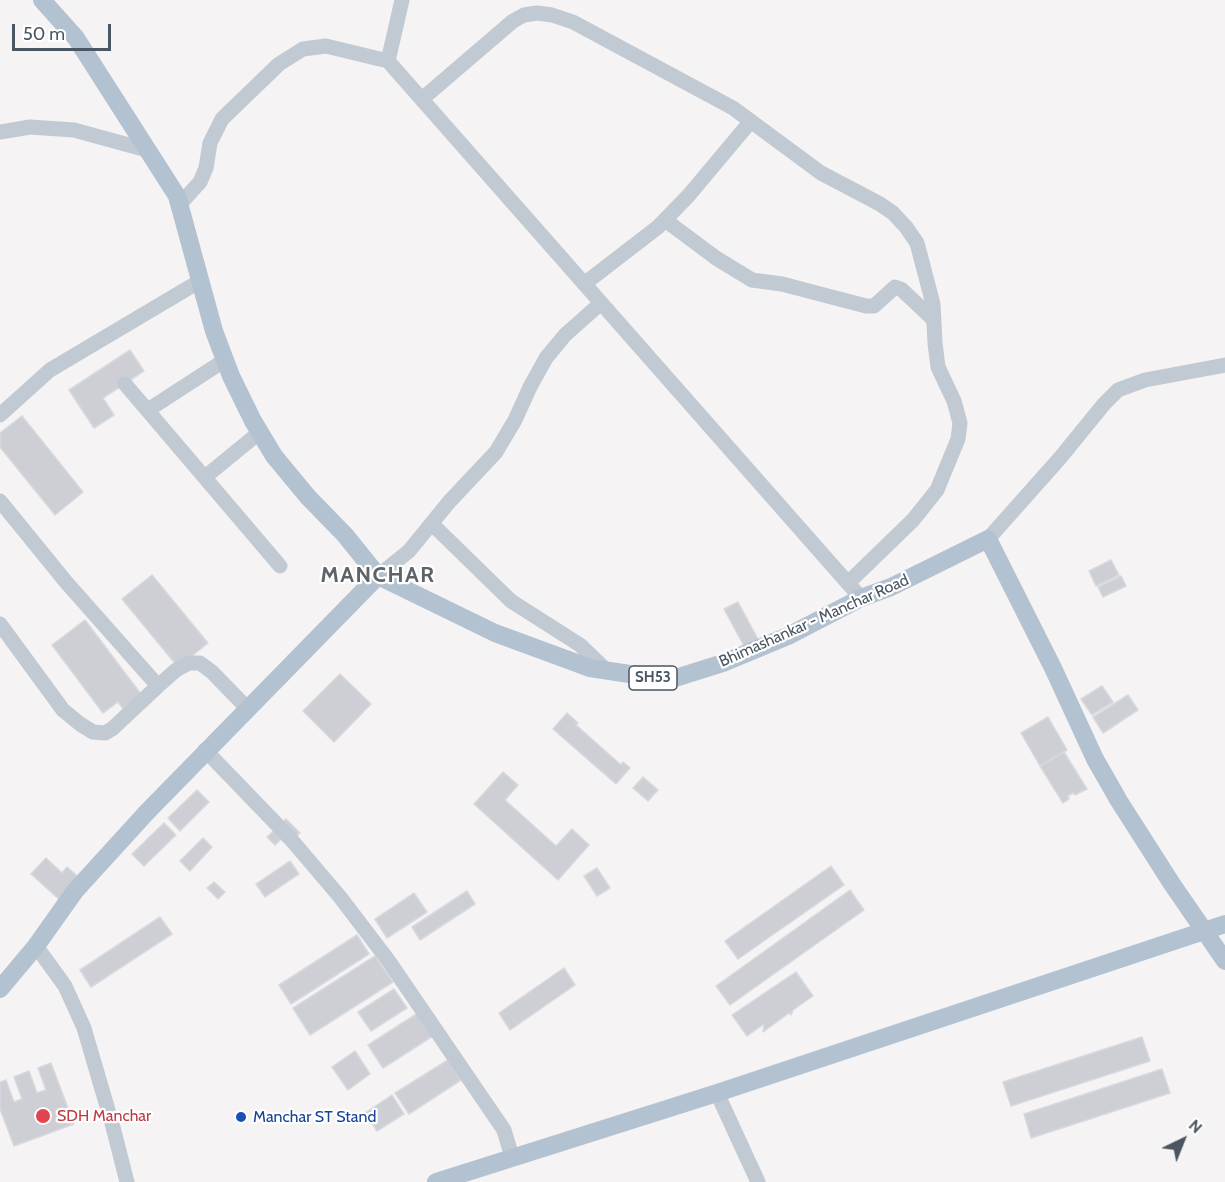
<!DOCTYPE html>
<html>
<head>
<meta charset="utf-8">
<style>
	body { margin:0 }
	#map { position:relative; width:1225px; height:1182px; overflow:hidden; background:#f5f3f3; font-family:Cabin,sans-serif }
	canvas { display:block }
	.north { position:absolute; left:1153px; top:1110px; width:60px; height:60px; -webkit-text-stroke:4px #fff; paint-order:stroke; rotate:43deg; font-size:16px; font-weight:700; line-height:24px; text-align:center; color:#4a5661 }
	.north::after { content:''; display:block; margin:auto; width:21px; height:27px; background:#4a5661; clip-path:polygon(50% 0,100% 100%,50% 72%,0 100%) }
	.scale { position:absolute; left:12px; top:24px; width:99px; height:27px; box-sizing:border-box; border:3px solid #4a5661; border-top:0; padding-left:8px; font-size:18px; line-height:21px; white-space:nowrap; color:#4a5661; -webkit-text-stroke:4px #fff; paint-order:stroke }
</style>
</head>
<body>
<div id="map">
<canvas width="1225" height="1182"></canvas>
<div class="north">N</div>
<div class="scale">50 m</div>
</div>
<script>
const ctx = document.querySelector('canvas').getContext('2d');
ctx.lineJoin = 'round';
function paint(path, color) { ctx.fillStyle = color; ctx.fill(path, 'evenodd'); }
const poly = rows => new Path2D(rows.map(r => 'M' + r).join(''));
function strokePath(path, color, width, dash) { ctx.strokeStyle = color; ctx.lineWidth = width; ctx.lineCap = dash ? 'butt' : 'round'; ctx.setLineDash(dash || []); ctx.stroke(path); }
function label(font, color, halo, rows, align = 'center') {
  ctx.font = font + ' Cabin,sans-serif'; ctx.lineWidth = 4.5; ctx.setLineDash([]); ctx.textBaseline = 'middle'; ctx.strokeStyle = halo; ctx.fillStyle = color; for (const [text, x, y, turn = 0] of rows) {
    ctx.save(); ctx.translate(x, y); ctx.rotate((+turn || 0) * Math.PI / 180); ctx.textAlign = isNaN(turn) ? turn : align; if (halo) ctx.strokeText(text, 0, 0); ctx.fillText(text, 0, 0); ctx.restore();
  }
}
const building = poly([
	[130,350,144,371,103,398,114,415,94,428,69,390,130,350],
	[22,416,83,492,55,515,0,447,0,433,22,416],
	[1111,560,1119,575,1096,586,1089,571,1111,560],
	[152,575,208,643,178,667,122,599,152,575],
	[1121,576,1126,586,1103,597,1098,587,1121,576],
	[738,602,759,641,745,648,724,609,738,602],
	[85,620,147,702,128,716,118,702,103,713,52,645,85,620],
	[340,674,371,704,334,742,303,711,340,674],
	[1102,686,1113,702,1092,715,1081,699,1102,686],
	[1128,695,1138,710,1103,733,1093,717,1128,695],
	[567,713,578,723,576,725,621,765,623,762,630,768,616,784,553,729,567,713],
	[1048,717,1067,750,1040,766,1021,733,1048,717],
	[1064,752,1087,789,1075,795,1073,793,1068,796,1069,799,1063,803,1040,766,1064,752],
	[503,772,518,785,505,800,556,846,572,829,589,845,558,880,474,804,503,772],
	[643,777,658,790,648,801,633,788,643,777],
	[197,790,209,802,180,831,168,818,197,790],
	[286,819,300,833,287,845,281,839,275,845,267,837,286,819],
	[164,823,176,835,144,866,132,854,164,823],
	[203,838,212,847,190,871,180,861,203,838],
	[46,858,62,873,67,867,82,880,62,902,31,874,46,858],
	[290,861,299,874,265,897,256,884,290,861],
	[831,866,844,885,738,959,725,941,831,866],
	[597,868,610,888,597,896,584,876,597,868],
	[214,882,225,892,218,899,207,888,214,882],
	[850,890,864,910,730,1005,716,986,850,890],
	[467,891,475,904,420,940,412,927,467,891],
	[414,893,427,912,387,938,375,919,414,893],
	[160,917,172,934,91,987,80,970,160,917],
	[357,935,369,954,291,1004,279,985,357,935],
	[375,956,393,982,310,1035,293,1008,375,956],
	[564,968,575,985,510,1030,499,1013,564,968],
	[796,972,813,996,793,1010,791,1015,789,1013,763,1032,764,1024,747,1036,732,1015,796,972],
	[394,989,407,1008,371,1031,358,1012,394,989],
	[418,1013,433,1036,383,1068,368,1045,418,1013],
	[1142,1037,1150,1061,1011,1106,1003,1082,1142,1037],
	[355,1051,370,1074,348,1090,332,1067,355,1051],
	[448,1060,461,1080,409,1114,395,1093,448,1060],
	[51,1063,74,1124,14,1146,0,1109,0,1082,6,1080,14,1102,22,1099,14,1077,29,1071,37,1093,46,1090,38,1068,51,1063],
	[1162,1069,1170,1093,1031,1138,1024,1114,1162,1069],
	[392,1095,404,1114,377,1131,365,1113,392,1095]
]);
const minor = poly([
	[388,61,402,0],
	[422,99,513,21,524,15,537,13,552,15,573,22,733,108,821,173,880,204,893,213,906,227,917,243,933,304,935,343,938,367,954,401,960,423,958,439,937,490,913,520,848,583],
	[0,132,30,127,74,130,147,150],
	[180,204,200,182,206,168,210,143,222,119,279,64,303,49,326,46,388,61,861,598],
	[665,220,716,258,752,280,782,284,866,306,874,306,895,287,901,289,933,319],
	[584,284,658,227,689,195,751,121],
	[125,384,280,566],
	[148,410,225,360],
	[0,415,50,370,200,281],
	[205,477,260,432],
	[0,501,66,582,158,686],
	[432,524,511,601,580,645,608,672],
	[988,539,1060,458,1104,404,1118,390,1145,380,1225,365],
	[378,576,409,551,449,502,496,452,515,420,530,387,546,358,565,335,601,303],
	[0,624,63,710,80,724,93,732,105,733,112,729,158,686,176,670,189,663,200,663,212,672,247,708],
	[205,750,289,837,340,897,388,960,504,1130,512,1157],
	[36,946,65,986,84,1028,113,1127,127,1182],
	[717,1093,758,1182]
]);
const major = poly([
	[42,0,76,38,177,196,214,331,231,376,253,421,274,456,308,497,345,535,378,576,495,633,590,668,669,680,723,663,788,636,861,598,891,587,988,539,1053,668,1095,759,1119,801,1172,884,1225,961],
	[0,989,36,946,75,891,147,812,378,576],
	[436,1182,717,1093,1225,924]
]);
const markers = [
	[43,1116,8,"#e0444e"],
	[241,1117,6,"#1a4fb4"]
];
const shields = [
	[653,678,48]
];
const shieldNames = [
	["SH53",653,678]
];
const streetNames = [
	["Bhimashankar - Manchar Road",814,621,-24]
];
const healthNames = [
	["SDH Manchar",57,1116]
];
const transitNames = [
	["Manchar ST Stand",253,1117]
];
const districtNames = [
	["MANCHAR",378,576]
];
paint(building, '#cdcfd5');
strokePath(building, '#d7d9de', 1.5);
strokePath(minor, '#c1cad2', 15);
strokePath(major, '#b3c2d1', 18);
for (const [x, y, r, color] of markers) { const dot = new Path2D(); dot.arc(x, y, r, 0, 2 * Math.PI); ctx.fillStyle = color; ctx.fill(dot); strokePath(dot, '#fff', 2); }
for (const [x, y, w] of shields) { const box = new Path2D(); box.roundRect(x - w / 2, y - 12, w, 24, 4.5); ctx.fillStyle = '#fff'; ctx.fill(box); strokePath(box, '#4a5661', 1.5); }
label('bold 15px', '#4a5661', null, shieldNames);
label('16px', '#4a5661', '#fff', streetNames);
label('16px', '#be3a42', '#fff', healthNames, 'left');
label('16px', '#164399', '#fff', transitNames, 'left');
ctx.letterSpacing = '1.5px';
label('bold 22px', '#5f6368', '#fff', districtNames);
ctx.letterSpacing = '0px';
</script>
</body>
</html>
